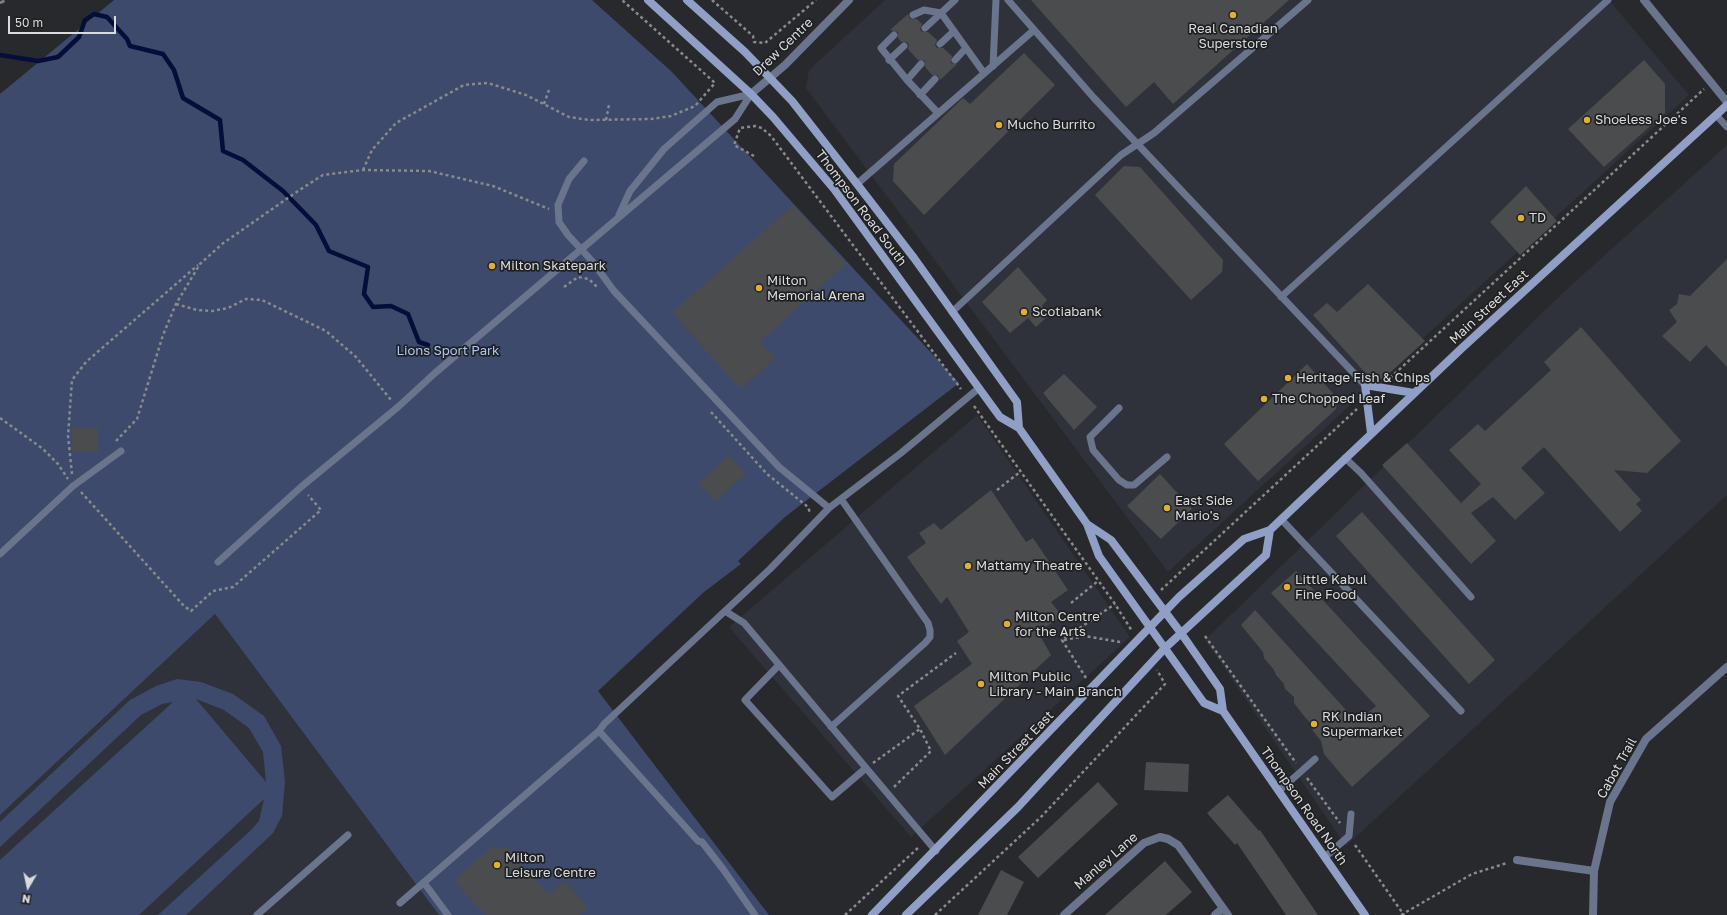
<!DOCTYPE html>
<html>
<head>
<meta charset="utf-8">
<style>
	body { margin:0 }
	#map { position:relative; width:1727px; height:915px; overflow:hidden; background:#28292c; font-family:"Golos Text",sans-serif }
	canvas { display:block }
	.north { position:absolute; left:8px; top:867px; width:40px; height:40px; -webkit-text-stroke:3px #1f2022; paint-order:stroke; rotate:189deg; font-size:11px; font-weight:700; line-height:16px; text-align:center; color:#dadbdd }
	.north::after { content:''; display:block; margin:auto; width:14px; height:18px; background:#dadbdd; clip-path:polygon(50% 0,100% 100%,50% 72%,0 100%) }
	.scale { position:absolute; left:8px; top:16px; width:108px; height:18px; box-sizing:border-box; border:2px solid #dadbdd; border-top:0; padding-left:5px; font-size:12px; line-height:14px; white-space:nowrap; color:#dadbdd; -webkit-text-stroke:3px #1f2022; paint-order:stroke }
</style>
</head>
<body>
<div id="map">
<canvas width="1727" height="915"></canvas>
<div class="north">N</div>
<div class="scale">50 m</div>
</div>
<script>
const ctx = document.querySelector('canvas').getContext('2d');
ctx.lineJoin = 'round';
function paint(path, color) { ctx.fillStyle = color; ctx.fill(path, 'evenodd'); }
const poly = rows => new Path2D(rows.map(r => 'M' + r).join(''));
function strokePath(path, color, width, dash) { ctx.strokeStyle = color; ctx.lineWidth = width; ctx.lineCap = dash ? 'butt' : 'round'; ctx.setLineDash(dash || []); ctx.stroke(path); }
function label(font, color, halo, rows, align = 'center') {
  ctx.font = font + ' "Golos Text",sans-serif'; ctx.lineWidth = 3.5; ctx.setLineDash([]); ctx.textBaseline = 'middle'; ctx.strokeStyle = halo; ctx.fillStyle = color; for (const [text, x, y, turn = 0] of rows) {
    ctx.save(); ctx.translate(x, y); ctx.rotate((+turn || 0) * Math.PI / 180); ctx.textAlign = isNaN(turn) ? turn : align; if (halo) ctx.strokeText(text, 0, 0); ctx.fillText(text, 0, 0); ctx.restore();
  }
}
const built = poly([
	[885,0,1609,0,1689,95,1168,572,806,88,809,70],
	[1727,145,1727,495,1346,846,1205,640,1567,289],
	[977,415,1130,637,911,837,729,627],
	[215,614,439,915,0,915,0,815]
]);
const green = poly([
	[114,0,592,0,672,72,959,383,785,517,738,561,741,564,704,592,598,691,769,915,439,915,215,614,0,815,0,94],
	[177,679,201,682,233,694,264,716,281,746,285,782,282,816,273,833,186,915,158,915,250,831,259,821,264,799,139,915,0,915,0,860,173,702,162,704,141,715,0,847,0,822,130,700,156,686],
	[196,699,224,710,249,728,263,752,266,782]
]);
const stream = poly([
	[0,55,38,61,58,57,79,37,85,20,94,14,107,17,127,39,130,46,163,54,174,70,183,98,220,120,223,151,243,160,283,191,316,225,329,251,368,267,364,294,373,307,391,306,408,314,419,342,428,345]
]);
const building = poly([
	[1031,0,1289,0,1173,104,1154,82,1126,107],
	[908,14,910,19,917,19,922,24,920,29,922,32,928,32,937,40,935,45,937,48,943,48,952,56,951,63,957,64,940,80,938,75,932,75,925,67,925,61,918,60,908,49,909,45,907,42,901,42,898,38,898,32,890,30],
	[1024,53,1055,85,924,215,893,181,894,164,963,98,970,104],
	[1644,60,1665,84,1665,113,1604,167,1568,129],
	[1124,166,1140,167,1223,260,1222,272,1191,300,1095,195],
	[1526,186,1557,221,1520,255,1490,222],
	[793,205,846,264,760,341,775,358,741,389,672,313],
	[1727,259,1727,367,1706,345,1690,362,1662,336,1677,322,1669,310,1677,304,1679,294,1690,296],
	[1018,267,1047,300,1042,306,1049,315,1036,327,1028,318,1010,333,982,302],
	[1368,284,1425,341,1383,379,1370,378,1313,315,1327,303,1337,312],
	[1581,327,1681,441,1647,473,1614,470,1641,500,1636,504,1642,511,1620,532,1544,447,1521,468,1545,493,1515,520,1493,497,1471,513,1496,541,1471,564,1382,465,1407,443,1461,503,1481,484,1449,450,1478,424,1485,431,1551,370,1544,362],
	[1307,364,1337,398,1336,409,1258,481,1224,444],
	[1064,374,1097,407,1074,430,1043,393],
	[72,427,98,427,98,452,72,452],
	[729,455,746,474,715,501,699,483],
	[1160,474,1192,509,1161,539,1127,506],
	[991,490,1026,542,1033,538,1068,590,1051,602,1062,616,1038,632,1051,655,945,755,914,706,972,664,957,641,969,632,947,597,941,604,907,557,926,543,919,533,934,523,941,530],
	[1362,512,1495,660,1469,684,1336,536],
	[1296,571,1430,716,1352,787,1324,754,1321,741,1313,731,1312,725,1304,716,1294,703,1294,697,1285,689,1284,684,1276,675,1274,670,1264,658,1263,652,1241,625,1255,610,1357,722,1376,706,1271,593],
	[1146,762,1189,764,1188,792,1144,790],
	[1098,782,1118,804,1038,878,1018,857],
	[1228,795,1259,831,1260,830,1318,915,1286,915,1237,843,1235,845,1207,813],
	[505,845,549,895,564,881,589,908,580,915,485,915,454,881,493,846,499,850],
	[1165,861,1192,892,1166,915,1105,915],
	[1001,870,1024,882,1007,915,978,915]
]);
const path = poly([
	[712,0,753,36,754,42,765,43,816,0],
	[544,104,549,90],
	[606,120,609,105],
	[754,156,734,145,740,128,755,126,762,128,771,136,961,389],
	[363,170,372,150,396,123,464,85,488,83,526,95,569,117,589,120,651,119,671,116,695,106,715,83,622,0],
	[564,287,578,277,589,279,597,287],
	[176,304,197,310,212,311,228,308,246,299,262,300,326,331,356,357,391,400],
	[1390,378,1704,89],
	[974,406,1115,604,1132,631],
	[711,412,767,474,808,507,810,513],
	[0,418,43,449,58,464,68,479],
	[116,441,137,419,163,335,176,304,200,264,222,244,298,191,323,175,363,170,429,171,493,186,549,209],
	[72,474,68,436,72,380,86,362,198,265],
	[997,490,1020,472],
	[81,492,184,606,191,611,213,591,233,587,321,510,308,495],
	[1161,590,1357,409],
	[1071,603,1098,581],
	[1205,636,1296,763],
	[1064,640,1085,636,1120,642],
	[1086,678,1062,640,1115,604],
	[873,763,920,729],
	[1307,778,1340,823],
	[894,787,931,751,920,729,898,696,956,653],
	[1355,845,1404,915],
	[845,915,919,847],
	[935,915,1042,816,1165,684,1157,670],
	[1401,915,1472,874,1507,863]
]);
const service = poly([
	[955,0,941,13,984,73],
	[1008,0,1094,98,1365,385],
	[913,15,924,10,941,13],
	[925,28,941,13],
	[894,35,881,48,907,80,938,113],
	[940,44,954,31],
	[889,60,904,46],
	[955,60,966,48],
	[993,66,996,0],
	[907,80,921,64],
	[920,95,935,79],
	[1716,115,1727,127],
	[584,161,569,179,558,205,559,222,568,235,592,261,614,291,779,467,829,508],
	[857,184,1034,30],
	[619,215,630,191,664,149,717,102,751,94],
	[1281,297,1608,0],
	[952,312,1121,155,1154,133,1308,0],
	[1119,408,1090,437,1093,450,1119,480,1127,485,1134,485,1167,457],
	[1345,458,1361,473,1471,597],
	[1281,519,1461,711],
	[0,554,73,486,121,451],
	[218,562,301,487,398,407,435,373,735,119,751,94],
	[725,611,744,623,936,851],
	[779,665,745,700,832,797,866,768],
	[831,727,925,643,930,637,930,630,928,623,841,499],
	[599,731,698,841,702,842,723,869,755,915],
	[1279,791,1315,759],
	[1325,857,1349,836,1351,814],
	[425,884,448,915],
	[400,903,599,731,604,724,770,569,829,508,901,453,979,388],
	[257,915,348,835]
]);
const minor = poly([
	[1644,0,1727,102],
	[751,94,785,65,849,0],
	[1517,860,1594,871],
	[1064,915,1144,843,1160,837,1168,839,1178,845,1228,915],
	[1215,915,1223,908],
	[1593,915,1594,871,1610,802,1646,739,1727,667]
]);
const secondary = poly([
	[648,0,751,94,773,117,834,189,1000,417,1019,428,1087,524,1099,556,1204,703,1223,711],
	[687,0,745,52,792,101,857,184,914,258,1017,402,1019,428],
	[1371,433,1365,385,1414,393],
	[1087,524,1111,540,1181,633,1220,689,1223,711,1365,915],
	[872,915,1179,597,1244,539,1270,530,1462,348,1727,105],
	[906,915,1018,807,1165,648,1266,555,1270,530]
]);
const rail = poly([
	[0,3,6,0]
]);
const markers = [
	[1233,15,4,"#dfb034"],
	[1587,120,4,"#dfb034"],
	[999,125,4,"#dfb034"],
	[1521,218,4,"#dfb034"],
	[492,266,4,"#dfb034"],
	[759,288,4,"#dfb034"],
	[1024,312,4,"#dfb034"],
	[1288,378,4,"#dfb034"],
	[1264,399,4,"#dfb034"],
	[1167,508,4,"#dfb034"],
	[968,566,4,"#dfb034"],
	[1287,587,4,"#dfb034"],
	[1007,624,4,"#dfb034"],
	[981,684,4,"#dfb034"],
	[1314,724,4,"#dfb034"],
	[497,865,4,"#dfb034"]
];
const poiNames = [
	["Real Canadian",1233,29,"center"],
	["Superstore",1233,44,"center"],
	["Shoeless Joe's",1595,120],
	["Mucho Burrito",1007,125],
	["TD",1529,218],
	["Milton Skatepark",500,266],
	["Milton",767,281],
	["Memorial Arena",767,296],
	["Scotiabank",1032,312],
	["Heritage Fish & Chips",1296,378],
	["The Chopped Leaf",1272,399],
	["East Side",1175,501],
	["Mario's",1175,516],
	["Mattamy Theatre",976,566],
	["Little Kabul",1295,580],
	["Fine Food",1295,595],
	["Milton Centre",1015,617],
	["for the Arts",1015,632],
	["Milton Public",989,677],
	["Library - Main Branch",989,692],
	["RK Indian",1322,717],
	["Supermarket",1322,732],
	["Milton",505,858],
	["Leisure Centre",505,873]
];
const streetNames = [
	["Drew Centre",783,47,-44],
	["Thompson Road South",861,208,53],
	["Main Street East",1489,307,-43],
	["Main Street East",1016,750,-46],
	["Cabot Trail",1617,768,-61],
	["Thompson Road North",1304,806,55],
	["Manley Lane",1106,861,-41]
];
const parkNames = [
	["Lions Sport Park",448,351]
];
paint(built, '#2f323a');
paint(green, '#3d4a6b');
strokePath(stream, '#050e3b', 4.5);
paint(building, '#4b4c4e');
strokePath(path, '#898a8c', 2.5, [3, 3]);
strokePath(service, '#6a748c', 7);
strokePath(minor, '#6a748c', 8);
strokePath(secondary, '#8f9fc5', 8);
strokePath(rail, '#7d7e81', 3, [5, 5]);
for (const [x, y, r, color] of markers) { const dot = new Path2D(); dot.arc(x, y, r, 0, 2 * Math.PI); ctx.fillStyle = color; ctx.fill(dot); strokePath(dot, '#1f2022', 1.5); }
label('13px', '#dadbdd', '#1f2022', poiNames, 'left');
label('13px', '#dadbdd', '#1f2022', streetNames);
label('13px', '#b1c5f4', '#1f2022', parkNames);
</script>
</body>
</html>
